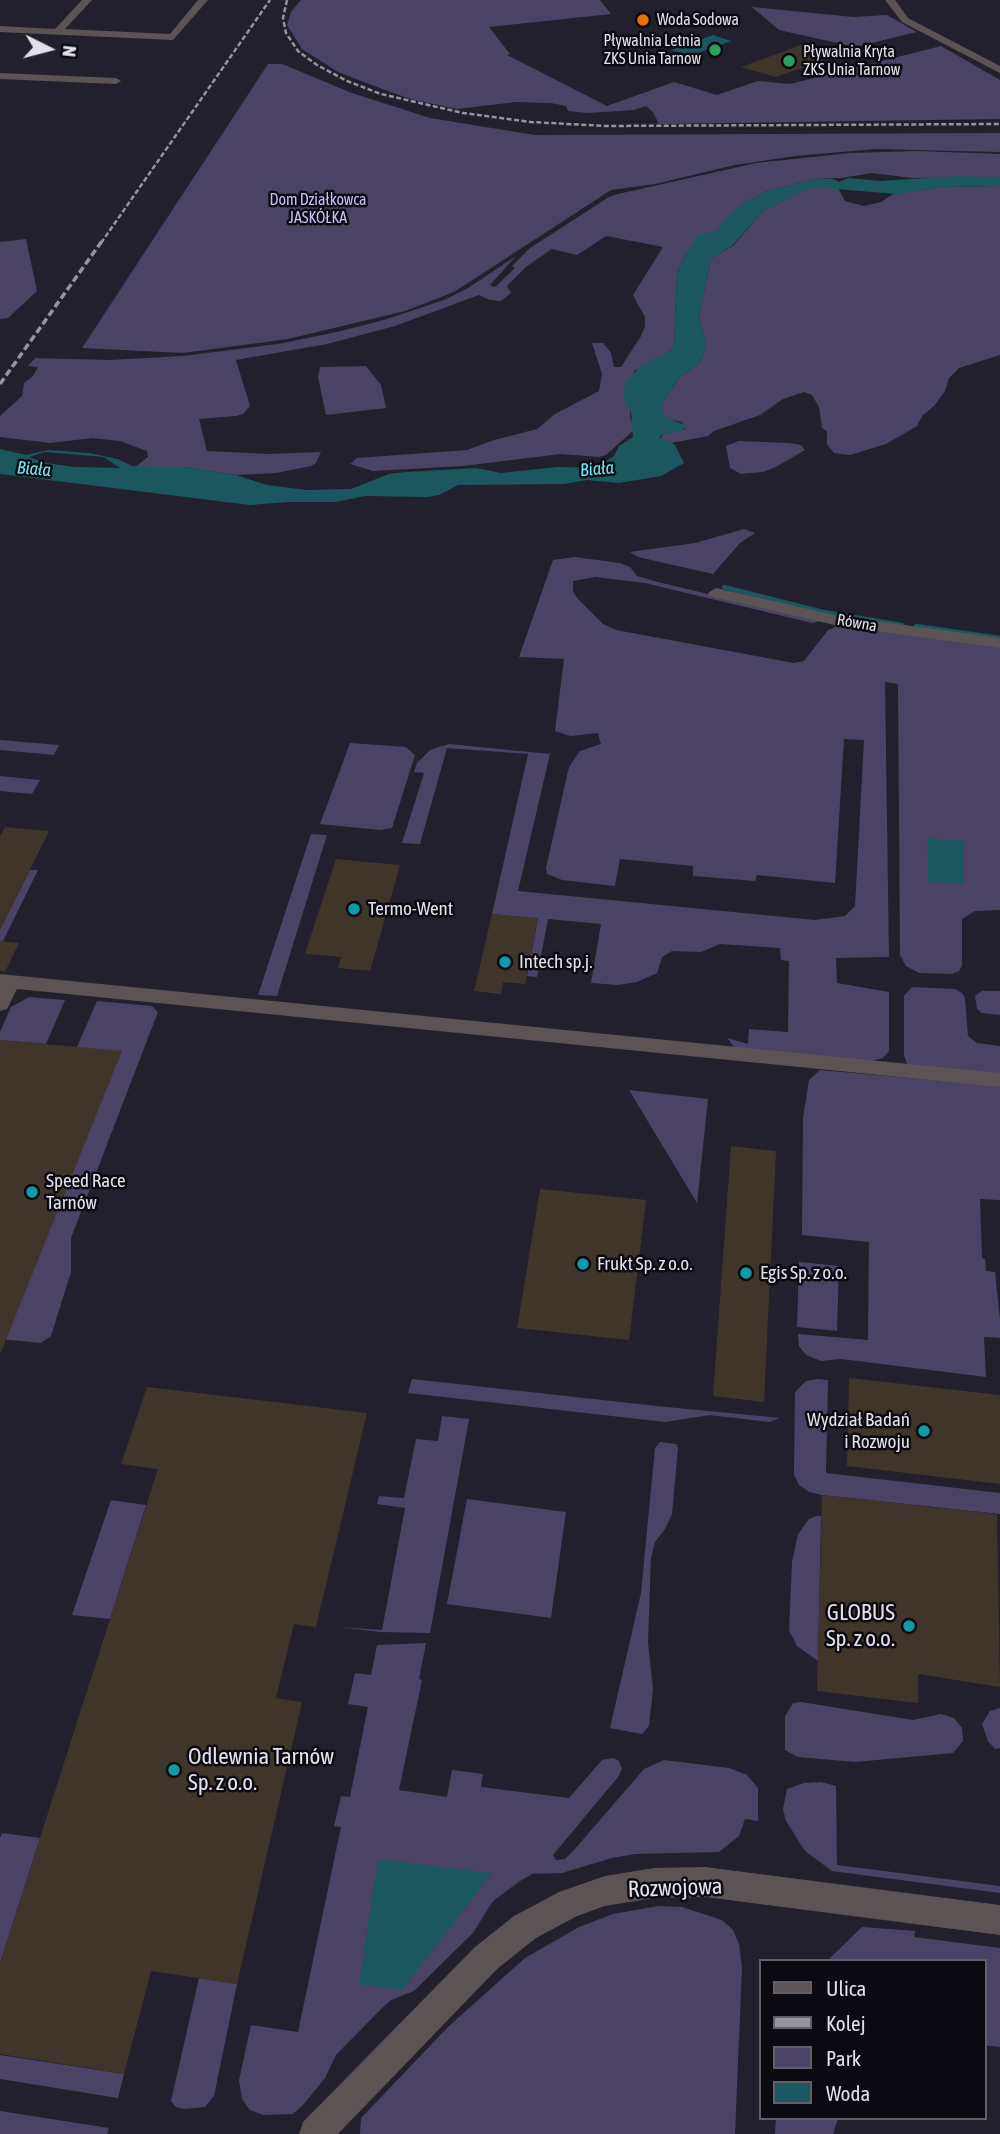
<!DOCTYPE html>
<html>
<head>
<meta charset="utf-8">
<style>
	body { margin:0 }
	#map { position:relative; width:1000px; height:2134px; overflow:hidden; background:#22202c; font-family:"Asap Condensed",sans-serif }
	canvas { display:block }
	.legend { position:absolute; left:759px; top:1959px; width:228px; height:161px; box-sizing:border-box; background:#0b0a10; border:2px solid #616067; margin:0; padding:9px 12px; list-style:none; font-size:21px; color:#e2e1ea }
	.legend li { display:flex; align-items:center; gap:14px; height:35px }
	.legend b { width:35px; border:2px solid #616067 }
	.north { position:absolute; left:14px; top:14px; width:70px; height:70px; -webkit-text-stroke:5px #0b0a10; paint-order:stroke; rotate:96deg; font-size:19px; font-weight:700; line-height:28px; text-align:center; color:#e2e1ea }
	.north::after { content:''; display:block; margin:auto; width:24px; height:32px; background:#e2e1ea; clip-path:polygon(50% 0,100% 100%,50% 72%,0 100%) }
</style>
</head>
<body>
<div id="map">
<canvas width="1000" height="2134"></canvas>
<ul class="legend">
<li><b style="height:9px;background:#5c5454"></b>Ulica</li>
<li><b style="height:9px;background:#96949f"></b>Kolej</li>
<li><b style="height:19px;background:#4a4366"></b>Park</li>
<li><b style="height:19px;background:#1b575f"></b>Woda</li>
</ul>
<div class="north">N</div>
</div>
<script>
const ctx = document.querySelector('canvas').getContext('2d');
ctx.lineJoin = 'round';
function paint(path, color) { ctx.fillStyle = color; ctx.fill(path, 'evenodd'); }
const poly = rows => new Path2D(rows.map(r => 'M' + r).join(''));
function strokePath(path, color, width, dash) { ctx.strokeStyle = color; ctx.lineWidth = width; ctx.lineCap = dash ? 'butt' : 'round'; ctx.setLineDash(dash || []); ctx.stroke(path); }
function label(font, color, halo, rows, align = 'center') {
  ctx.font = font + ' "Asap Condensed",sans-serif'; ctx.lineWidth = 5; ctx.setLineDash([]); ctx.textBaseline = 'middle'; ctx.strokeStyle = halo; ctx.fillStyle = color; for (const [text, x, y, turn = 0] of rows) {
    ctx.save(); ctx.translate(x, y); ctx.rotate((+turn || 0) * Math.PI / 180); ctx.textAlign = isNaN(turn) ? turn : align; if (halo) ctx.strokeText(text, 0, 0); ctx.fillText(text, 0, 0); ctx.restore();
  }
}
const green = poly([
	[301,0,600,0,611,14,489,27,510,54,507,55,607,106,674,82,717,95,758,81,790,84,941,46,1000,80,1000,119,659,124,653,112,646,106,634,110,587,113,568,111,566,106,551,103,516,102,457,109,410,99,369,84,338,72,302,49,287,25,291,12],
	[752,7,853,17,887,15,917,32,855,47,779,30],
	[268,64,282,64,352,93,430,118,535,135,1000,133,1000,152,876,149,795,156,735,165,655,184,611,190,454,292,405,311,288,339,206,350,182,353,82,348],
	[918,151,1000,154,1000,177,912,178,871,173,842,178,815,179,764,192,743,204,717,231,697,238,686,253,677,274,674,345,668,352,634,371,630,417,634,430,606,455,599,457,561,454,463,466,373,471,350,464,357,458,467,450,494,440,537,429,555,414,599,391,602,374,592,343,603,343,611,353,614,367,621,367,641,336,645,326,645,317,633,295,663,247,606,236,577,255,552,249,527,266,507,286,511,293,501,301,490,300,479,295,395,326,327,344,236,360,250,406,243,414,236,416,199,419,207,451,268,454,321,452,316,463,311,466,276,473,236,475,183,467,141,468,135,467,148,457,147,451,120,441,93,438,50,443,0,437,0,416,22,396,24,383,33,376,38,367,28,366,35,358,109,360,183,356,278,344,337,332,384,320,444,300,468,288,516,256,490,285,495,287,515,268,512,266,530,248,609,197,618,194,756,163,850,153],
	[1000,186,1000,355,959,368,949,378,945,391,934,406,922,416,917,426,886,444,850,455,834,453,827,444,827,431,822,428,819,407,812,395,804,392,783,399,760,415,714,431,708,436,671,443,660,439,663,434,686,429,682,422,665,418,661,406,679,378,700,363,705,350,705,340,699,317,711,258,733,246,762,212,810,187,838,188,845,201,864,206,881,202,893,194,943,187],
	[26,239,37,291,8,318,0,319,0,242],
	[366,366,381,385,386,408,326,415,318,377,320,367],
	[739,441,789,443,801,445,805,450,776,467,763,472,741,474,730,468,726,446],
	[744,529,755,533,740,543,713,574,638,557,630,552,695,543],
	[575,557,620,563,630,567,637,576,658,582,820,621,812,623,645,583,595,577,573,581,573,592,578,599,603,624,616,630,794,663,804,661,828,630,840,625,1000,645,1000,910,975,911,962,919,962,966,959,971,952,974,919,973,906,966,900,955,898,684,885,682,889,957,836,958,837,983,889,992,889,1051,883,1058,872,1061,735,1048,727,1038,748,1044,749,1029,788,1032,789,961,781,960,780,948,720,944,701,952,672,951,662,957,657,973,637,982,618,985,591,983,601,924,548,919,537,977,527,976,538,919,492,914,528,754,447,748,420,844,402,843,424,773,414,772,417,763,430,750,449,744,550,754,518,891,815,920,845,916,855,906,864,740,844,739,835,883,757,875,755,881,693,876,693,866,620,859,615,886,562,880,547,874,546,868,569,767,580,751,601,744,598,733,570,736,555,731,564,659,519,657,553,560],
	[0,740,59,745,54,755,0,750],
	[350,743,406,747,415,755,392,828,380,830,320,824],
	[0,776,40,780,32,794,0,791],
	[311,834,327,835,277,996,258,995],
	[30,870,38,870,3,941,0,941,0,930],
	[912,987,955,989,962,993,965,998,968,1036,977,1043,1000,1046,1000,1075,907,1064,904,1055,904,996],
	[982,991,1000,991,1000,1015,982,1013,977,1009,975,996],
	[29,997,65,1000,46,1044,0,1040,0,1032,11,1007],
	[97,1001,152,1006,158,1012,71,1238,71,1272,51,1336,41,1343,0,1339,77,1047],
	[820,1070,1000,1086,1000,1200,980,1199,982,1258,985,1259,986,1271,995,1272,1000,1320,1000,1338,984,1337,986,1377,841,1359,821,1361,806,1355,799,1346,798,1334,868,1340,869,1242,802,1235,803,1118,809,1080],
	[629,1090,708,1099,697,1203],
	[799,1262,839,1266,837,1331,797,1327],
	[412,1379,657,1406,780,1418,769,1422,710,1415,665,1422,408,1393],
	[818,1379,828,1380,826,1473,1000,1493,1000,1514,822,1495,809,1492,799,1485,794,1475,795,1392,806,1381],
	[442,1416,469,1419,430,1633,381,1632,339,1627,382,1630,405,1508,377,1504,379,1496,404,1498,416,1439,438,1441],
	[660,1442,676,1444,678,1448,672,1514,665,1529,655,1542,651,1558,648,1643,653,1689,649,1726,642,1734,610,1728,641,1593,655,1448],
	[467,1499,566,1512,551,1618,447,1604],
	[111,1500,146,1505,110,1619,72,1615],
	[816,1516,821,1516,818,1661,797,1646,789,1630,792,1562,798,1534,809,1519],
	[426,1643,419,1679,422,1680,399,1790,447,1797,452,1770,483,1774,481,1787,569,1798,602,1760,613,1758,619,1761,622,1769,618,1777,553,1855,556,1860,565,1859,574,1850,644,1769,664,1760,729,1768,747,1775,758,1788,758,1821,745,1819,739,1836,719,1852,635,1854,612,1858,562,1873,532,1874,520,1881,493,1901,473,1933,414,1991,391,2000,382,2008,336,2055,325,2078,304,2104,293,2114,263,2115,250,2110,242,2099,239,2080,251,2025,298,2032,341,1827,334,1826,341,1796,350,1797,368,1707,348,1704,355,1673,371,1675,377,1645],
	[801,1702,913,1720,941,1714,954,1718,962,1728,963,1741,953,1753,855,1762,798,1757,785,1750,785,1716,793,1703],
	[1000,1708,1000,1748,995,1749,988,1741,982,1724,990,1711],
	[821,1782,836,1786,837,1865,1000,1886,1000,1893,832,1871,805,1851,786,1821,783,1809,787,1789,804,1783],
	[2,1833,40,1838,0,1963,0,1838],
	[659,1906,682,1907,722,1920,733,1930,739,1944,742,1968,735,2134,360,2134,361,2118,449,2026,525,1958,579,1927,613,1914],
	[862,1927,915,1931,914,1937,1000,1948,1000,2047,984,2045,984,1961,827,1961],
	[199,1978,237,1984,214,2096,205,2107,184,2109,176,2107,171,2101],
	[0,2055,124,2074,118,2098,0,2079],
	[0,2111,109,2128,107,2134,0,2134],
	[776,2118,838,2118,833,2134,775,2134]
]);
const water = poly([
	[713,35,731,41,690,56,671,50],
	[958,176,1000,177,1000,186,943,187,897,194,811,187,762,212,732,246,711,258,699,317,705,340,705,350,700,363,679,378,661,406,665,417,688,426,681,431,663,434,659,437,675,445,684,463,661,476,619,483,587,480,564,484,458,485,439,495,427,497,365,496,336,502,288,502,250,505,0,474,0,449,26,455,49,450,89,453,118,459,132,466,183,467,236,475,267,485,306,490,351,489,389,474,406,472,476,468,501,473,557,467,594,468,614,456,619,446,633,437,631,411,623,398,625,383,641,365,668,352,674,345,677,274,686,253,699,234,717,231,722,221,743,204,764,192,815,179,833,179,839,182,849,178,880,181],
	[45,452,104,457,120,468,74,467,46,463,29,457],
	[927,838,963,841,964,884,928,881],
	[378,1859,492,1873,402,1990,359,1984]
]);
const stream = poly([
	[724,587,823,612,902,625],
	[916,626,1000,638]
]);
const building = poly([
	[801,45,836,56,776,77,741,67],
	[5,827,49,831,0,930,0,836],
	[336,859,400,865,370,971,338,968,341,957,305,954],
	[492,914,538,918,525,984,503,982,501,994,474,991],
	[0,941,19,943,5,972,0,971],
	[0,1040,122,1051,1,1352,0,1352],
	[731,1146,776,1151,764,1402,713,1396],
	[540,1189,646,1200,629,1340,517,1328],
	[849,1378,1000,1395,1000,1484,847,1466],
	[147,1387,367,1413,316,1627,294,1624,276,1698,302,1702,237,1984,151,1971,124,2074,0,2054,0,1963,158,1469,121,1464],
	[822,1495,997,1514,1000,1687,918,1674,918,1703,817,1691]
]);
const minor = poly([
	[82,0,92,0,65,29,170,34,198,0,208,0,173,40,0,32,0,26,55,29,82,0],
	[885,0,895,0,908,18,1000,66,1000,73,902,22,885,0],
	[0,73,116,78,121,81,116,84,0,79,0,73],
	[716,588,839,616,1000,638,1000,648,839,626,710,596,708,593,716,588],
	[0,974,1000,1073,1000,1087,17,989,7,1009,0,1011,0,974],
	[705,1867,1000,1905,1000,1935,705,1897,654,1898,605,1906,577,1916,536,1938,497,1969,338,2134,299,2134,303,2122,475,1947,514,1916,559,1892,605,1876,654,1868,705,1867]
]);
const railFar1 = poly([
	[287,0,283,18,286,33,298,51,317,65,347,81,381,94,463,113,531,122,606,126,1000,124],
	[101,243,270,0]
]);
const rail = poly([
	[0,384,102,241]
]);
const markers = [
	[643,20,7,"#e8710a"],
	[715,50,7,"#2e9e5b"],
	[789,61,7,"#2e9e5b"],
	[354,909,7,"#0f9aa8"],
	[505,962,7,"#0f9aa8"],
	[32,1192,7,"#0f9aa8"],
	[583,1264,7,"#0f9aa8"],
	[746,1273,7,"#0f9aa8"],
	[924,1431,7,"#0f9aa8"],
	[909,1626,7,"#0f9aa8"],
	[174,1770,7,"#0f9aa8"]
];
const farPoinames = [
	["Woda Sodowa",657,20],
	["Pływalnia Letnia",701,41,"right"],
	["ZKS Unia Tarnow",701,59,"right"],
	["Pływalnia Kryta",803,52],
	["ZKS Unia Tarnow",803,70]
];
const farParknames = [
	["Dom Działkowca",318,200],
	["JASKÓŁKA",318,218]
];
const farStreetnames = [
	["Równa",857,623,10]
];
const farWaternames = [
	["Biała",34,469,5],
	["Biała",597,469,-5]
];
const poiNames = [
	["Termo-Went",368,909],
	["Intech sp.j.",519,962],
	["Speed Race",46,1181],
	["Tarnów",46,1203],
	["Frukt Sp. z o.o.",597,1264],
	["Egis Sp. z o.o.",760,1273],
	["Wydział Badań",910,1420,"right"],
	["i Rozwoju",910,1442,"right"]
];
const nearPoinames = [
	["GLOBUS",895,1613],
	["Sp. z o.o.",895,1639],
	["Odlewnia Tarnów",188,1757,"left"],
	["Sp. z o.o.",188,1783,"left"]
];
const nearStreetnames = [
	["Rozwojowa",675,1888,-2]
];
paint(green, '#4a4366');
paint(water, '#1b575f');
strokePath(stream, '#1b575f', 4.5);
paint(building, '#3f352a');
paint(minor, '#5c5454');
strokePath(railFar1, '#96949f', 2.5, [5, 2.5]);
strokePath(rail, '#96949f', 3.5, [7, 3.5]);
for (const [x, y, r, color] of markers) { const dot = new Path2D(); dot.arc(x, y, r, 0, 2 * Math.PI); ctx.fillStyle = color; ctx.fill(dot); strokePath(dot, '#0b0a10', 2.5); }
label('16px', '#e2e1ea', '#0b0a10', farPoinames, 'left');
label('16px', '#cabffc', '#0b0a10', farParknames);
label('16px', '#e2e1ea', '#0b0a10', farStreetnames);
label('italic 18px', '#76e9f9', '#0b0a10', farWaternames);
label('19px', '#e2e1ea', '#0b0a10', poiNames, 'left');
label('23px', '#e2e1ea', '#0b0a10', nearPoinames, 'right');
label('23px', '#e2e1ea', '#0b0a10', nearStreetnames);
</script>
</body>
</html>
